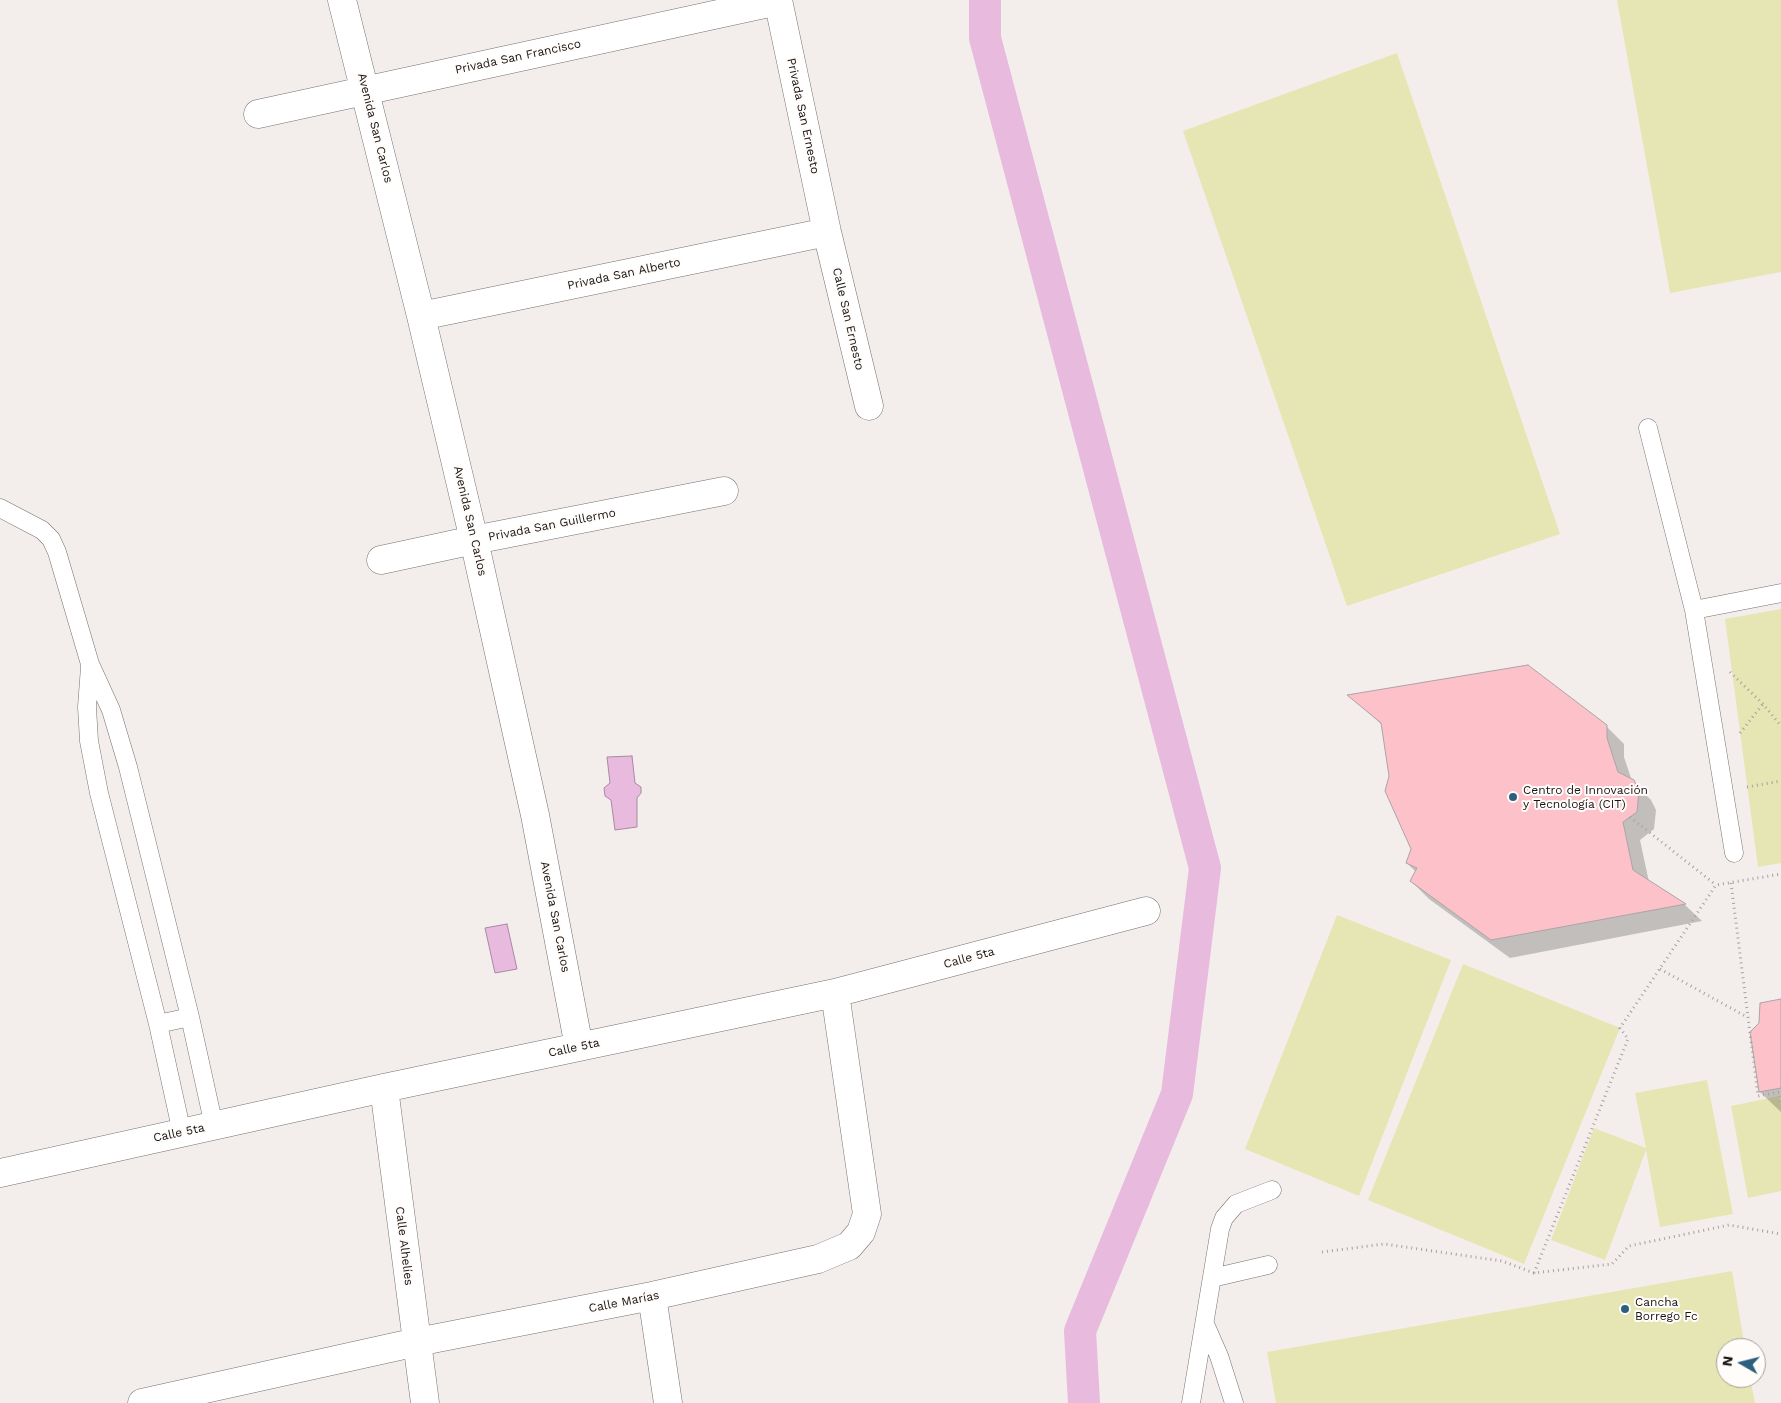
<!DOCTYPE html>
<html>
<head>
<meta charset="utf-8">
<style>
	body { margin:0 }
	#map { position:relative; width:1781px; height:1403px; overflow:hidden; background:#f3eeec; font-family:"Work Sans",sans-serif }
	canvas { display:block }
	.north { position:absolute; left:1716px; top:1338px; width:50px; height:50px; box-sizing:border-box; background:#fffcfa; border:1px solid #a2a09e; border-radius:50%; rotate:278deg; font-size:14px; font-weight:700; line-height:20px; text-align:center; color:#171514 }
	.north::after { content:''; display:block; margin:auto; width:18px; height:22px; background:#2c607d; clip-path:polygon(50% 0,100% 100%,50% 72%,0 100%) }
</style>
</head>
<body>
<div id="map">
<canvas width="1781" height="1403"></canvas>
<div class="north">N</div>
</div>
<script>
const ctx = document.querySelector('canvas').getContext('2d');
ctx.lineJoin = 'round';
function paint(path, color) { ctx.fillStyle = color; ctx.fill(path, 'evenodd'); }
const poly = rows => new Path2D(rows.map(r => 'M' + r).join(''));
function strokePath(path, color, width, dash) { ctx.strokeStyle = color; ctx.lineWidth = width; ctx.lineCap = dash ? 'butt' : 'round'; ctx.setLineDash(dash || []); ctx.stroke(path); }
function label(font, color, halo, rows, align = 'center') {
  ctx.font = font + ' "Work Sans",sans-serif'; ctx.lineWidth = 4; ctx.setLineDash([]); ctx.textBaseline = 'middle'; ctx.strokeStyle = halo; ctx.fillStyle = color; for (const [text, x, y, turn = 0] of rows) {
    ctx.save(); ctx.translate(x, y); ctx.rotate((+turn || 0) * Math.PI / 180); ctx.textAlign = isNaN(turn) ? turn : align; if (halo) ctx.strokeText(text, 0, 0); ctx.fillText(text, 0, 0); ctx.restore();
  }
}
const green = poly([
	[1617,0,1781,0,1781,272,1670,293],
	[1397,53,1560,534,1347,606,1183,131],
	[1781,609,1781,863,1758,867,1725,619],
	[1337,915,1451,960,1359,1196,1245,1149],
	[1463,964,1620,1028,1524,1264,1368,1200],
	[1707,1080,1733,1214,1660,1227,1646,1150,1605,1260,1551,1240,1594,1128,1646,1148,1635,1093],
	[1779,1096,1781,1105,1781,1191,1748,1198,1731,1106],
	[1732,1271,1745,1348,1726,1348,1726,1378,1750,1378,1755,1403,1276,1403,1267,1352]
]);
const water = poly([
	[632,756,635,783,641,787,641,793,637,798,637,827,615,830,611,800,605,796,604,788,610,783,607,757,632,756],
	[507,924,517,969,495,973,485,928,507,924]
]);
const shadow = poly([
	[1350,695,1606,726,1624,744,1624,757,1632,781,1651,800,1656,810,1654,829,1640,840,1649,882,1685,905,1702,921,1510,958,1429,899,1411,881,1416,872,1407,863,1412,849,1391,776,1382,725],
	[1781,1000,1781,1112,1760,1092]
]);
const canal = poly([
	[985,0,985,38,1205,868,1177,1094,1080,1331,1084,1403]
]);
const building = poly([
	[1528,665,1607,725,1607,738,1618,772,1634,780,1639,791,1637,812,1623,822,1633,870,1686,904,1491,940,1410,881,1417,868,1406,863,1411,849,1385,791,1389,776,1381,723,1347,695,1528,665],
	[1781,999,1781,1088,1759,1092,1750,1032,1759,1023,1760,1003,1781,999]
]);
const path = poly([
	[1730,672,1763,704,1781,726],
	[1740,733,1763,704],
	[1747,787,1781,781],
	[1630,817,1716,885],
	[1731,883,1758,1096,1779,1092,1781,1102],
	[1660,969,1747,1017],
	[1322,1252,1384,1244,1502,1261,1534,1273,1612,1264,1629,1246,1729,1225,1781,1234],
	[1534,1273,1628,1039,1620,1028,1716,885,1781,874]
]);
const service = poly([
	[1648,428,1694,610],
	[0,508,42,530,51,539,57,552,90,664,111,710,128,767,190,1017,214,1126],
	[90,667,87,707,89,741,99,793,158,1024,182,1133],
	[1734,853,1694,610,1781,593],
	[158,1024,190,1017],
	[1212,1278,1268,1265],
	[1205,1324,1219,1356,1234,1403],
	[1191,1403,1220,1229,1224,1218,1236,1204,1272,1190]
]);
const minor = poly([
	[342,0,421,316,474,540,535,815,579,1047],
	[778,0,827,232,869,406],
	[258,114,778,1],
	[421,316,827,232],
	[381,560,474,540,724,491],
	[384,1088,425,1403],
	[0,1173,384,1088,835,993,1146,911],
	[652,1296,668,1403],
	[142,1403,417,1342,652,1296,818,1259,849,1246,861,1232,867,1214,835,993]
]);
const markers = [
	[1513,797,5,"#2c607d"],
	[1625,1309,5,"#2c607d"]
];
const streetNames = [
	["Privada San Francisco",518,57,-12],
	["Privada San Ernesto",803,116,78],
	["Avenida San Carlos",375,128,76],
	["Privada San Alberto",624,274,-12],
	["Calle San Ernesto",848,319,77],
	["Avenida San Carlos",470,521,77],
	["Privada San Guillermo",552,525,-11],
	["Avenida San Carlos",555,917,79],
	["Calle 5ta",969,958,-15],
	["Calle 5ta",574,1048,-12],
	["Calle 5ta",179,1133,-12],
	["Calle Alhelíes",404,1246,83],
	["Calle Marías",624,1302,-11]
];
const poiNames = [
	["Centro de Innovación",1523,790],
	["y Tecnología (CIT)",1523,804],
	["Cancha",1635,1302],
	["Borrego Fc",1635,1316]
];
paint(green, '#e5e6b3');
paint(water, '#e8badd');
strokePath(water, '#a988a1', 1);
paint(shadow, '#0003');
strokePath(canal, '#e8badd', 32);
paint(building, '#fdc1ca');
strokePath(building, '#a9a4a4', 1);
strokePath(service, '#76716f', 19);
strokePath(minor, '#76716f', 29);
strokePath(path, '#a5a1a0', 3, [1, 4]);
strokePath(service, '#fff', 18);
strokePath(minor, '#fff', 28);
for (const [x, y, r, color] of markers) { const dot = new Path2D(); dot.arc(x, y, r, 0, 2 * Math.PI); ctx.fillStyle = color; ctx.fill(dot); strokePath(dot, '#fffcfa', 2); }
label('12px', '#171514', '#fffcfa', streetNames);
label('12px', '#171514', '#fffcfa', poiNames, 'left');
</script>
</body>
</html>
